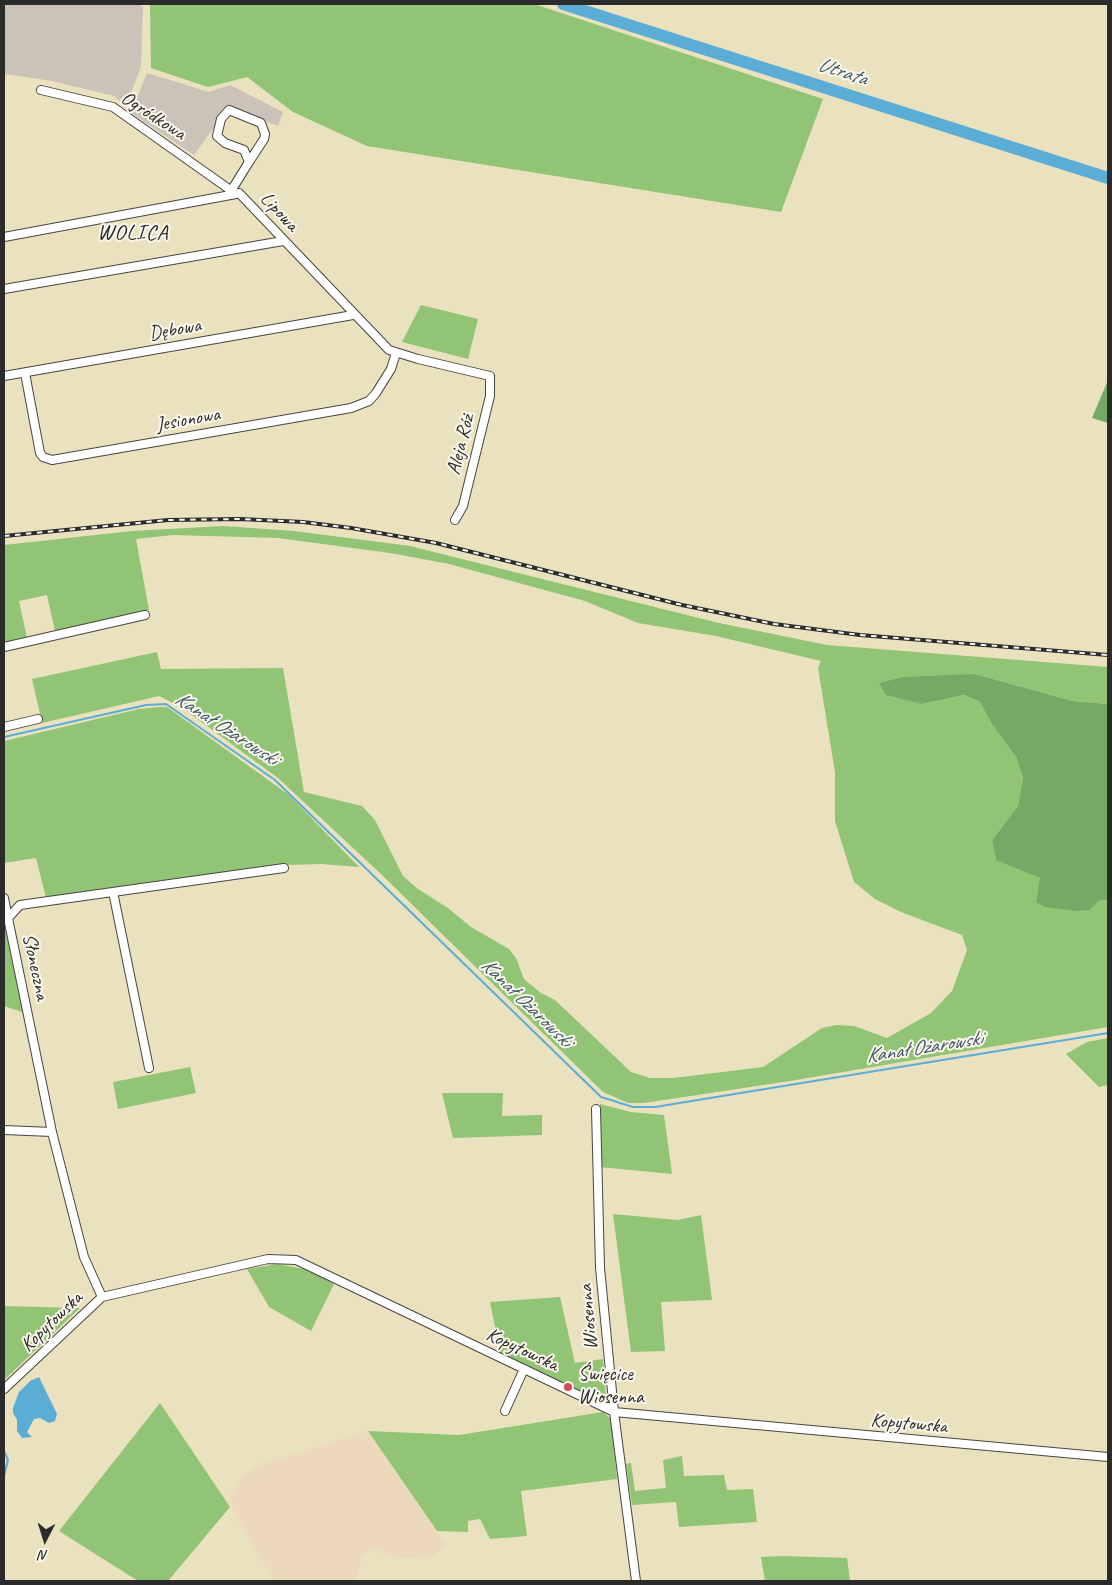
<!DOCTYPE html>
<html>
<head>
<meta charset="utf-8">
<style>
	body { margin:0 }
	#map { position:relative; width:1112px; height:1585px; overflow:hidden; background:#eae1bf; font-family:Caveat,sans-serif }
	canvas { display:block }
	.frame { position:absolute; inset:0; border:5px solid #2b2b2b; pointer-events:none }
	.north { position:absolute; left:20px; top:1515px; width:50px; height:50px; -webkit-text-stroke:4px #fbf7ec; paint-order:stroke; rotate:185deg; font-size:14px; font-weight:700; line-height:20px; text-align:center; color:#2b2b2b }
	.north::after { content:''; display:block; margin:auto; width:18px; height:22px; background:#2b2b2b; clip-path:polygon(50% 0,100% 100%,50% 72%,0 100%) }
</style>
</head>
<body>
<div id="map">
<canvas width="1112" height="1585"></canvas>
<div class="frame"></div>
<div class="north">N</div>
</div>
<script>
const ctx = document.querySelector('canvas').getContext('2d');
ctx.lineJoin = 'round';
function paint(path, color) { ctx.fillStyle = color; ctx.fill(path, 'evenodd'); }
const poly = rows => new Path2D(rows.map(r => 'M' + r).join(''));
function strokePath(path, color, width, dash) { ctx.strokeStyle = color; ctx.lineWidth = width; ctx.lineCap = dash ? 'butt' : 'round'; ctx.setLineDash(dash || []); ctx.stroke(path); }
function label(font, color, halo, rows, align = 'center') {
  ctx.font = font + ' Caveat,sans-serif'; ctx.lineWidth = 4; ctx.setLineDash([]); ctx.textBaseline = 'middle'; ctx.strokeStyle = halo; ctx.fillStyle = color; for (const [text, x, y, turn = 0] of rows) {
    ctx.save(); ctx.translate(x, y); ctx.rotate((+turn || 0) * Math.PI / 180); ctx.textAlign = isNaN(turn) ? turn : align; if (halo) ctx.strokeText(text, 0, 0); ctx.fillText(text, 0, 0); ctx.restore();
  }
}
const built = poly([
	[368,1431,446,1546,429,1559,402,1558,386,1554,380,1549,371,1549,362,1557,356,1581,274,1581,228,1501,242,1476,260,1465]
]);
const industrial = poly([
	[4,4,139,4,143,7,141,67,126,106,114,96,52,81,4,74],
	[147,73,209,92,230,85,283,112,278,126,228,108,194,155,131,113]
]);
const green = poly([
	[150,4,534,4,823,99,781,212,367,146,293,112,247,77,208,87,151,68],
	[421,305,478,319,468,359,402,342],
	[223,526,294,531,410,546,719,623,827,645,1108,667,1108,704,1073,701,975,674,922,704,964,695,980,702,991,723,1016,757,1023,777,1018,806,992,840,996,859,1041,878,1036,902,1090,910,1099,901,1108,900,1108,1027,790,1081,644,1103,628,1103,603,1092,381,874,278,778,181,707,159,696,42,723,32,679,157,652,161,669,283,668,304,792,362,806,375,820,403,876,418,889,448,908,471,927,509,949,516,958,524,979,541,993,555,1000,631,1072,650,1078,673,1078,763,1067,822,1028,837,1025,854,1026,887,1038,931,1013,952,991,967,950,962,935,901,912,875,899,854,882,835,821,835,772,818,668,821,661,716,636,638,623,585,601,449,564,390,553,278,538,173,535,136,539,149,610,55,631,47,595,19,601,27,638,4,643,4,545,132,531],
	[159,707,167,707,289,795,359,867,321,864,287,865,46,898,36,858,4,863,4,741,139,709],
	[4,928,6,928,25,1013,4,1006],
	[1108,1038,1108,1085,1099,1087,1066,1054,1087,1042],
	[190,1067,196,1093,118,1109,113,1082],
	[442,1093,503,1093,502,1116,542,1115,542,1135,453,1138],
	[600,1104,631,1112,664,1115,672,1174,599,1167],
	[613,1214,678,1220,701,1215,712,1300,661,1302,665,1351,631,1352],
	[277,1264,310,1270,334,1284,311,1331,269,1307,247,1269],
	[560,1297,575,1363,603,1359,606,1399,604,1402,599,1402,500,1352,490,1302],
	[4,1306,80,1308,4,1380],
	[160,1403,230,1507,168,1581,138,1581,59,1531],
	[603,1412,611,1419,617,1479,521,1491,527,1536,490,1539,480,1519,468,1521,468,1532,437,1531,368,1431,459,1435],
	[682,1456,684,1476,724,1475,727,1490,753,1489,757,1522,679,1527,676,1502,632,1505,626,1464,631,1463,635,1491,666,1488,663,1460],
	[784,1556,847,1558,850,1581,765,1581,761,1557]
]);
const forest = poly([
	[1108,380,1108,423,1092,418],
	[975,674,1073,701,1108,704,1108,900,1099,901,1090,910,1078,911,1045,907,1036,902,1040,878,996,860,992,840,1018,806,1023,777,1016,757,991,723,980,702,964,695,922,704,886,695,879,683,904,677]
]);
const water = poly([
	[39,1377,57,1414,55,1421,49,1423,40,1418,34,1419,27,1432,32,1437,22,1438,17,1431,17,1420,13,1413,13,1408,19,1392,30,1381]
]);
const stream = poly([
	[4,737,146,705,166,704,275,780,601,1097,633,1107,655,1107,1108,1033],
	[4,1451,8,1460,4,1476]
]);
const river = poly([
	[563,4,1108,178]
]);
const minor = poly([
	[41,90,113,107,236,194,239,193,389,350,418,359,490,376,490,396,463,506,455,520],
	[231,191,249,162,264,139,265,134,261,123,229,110,221,119,217,136,225,143,244,150,249,162],
	[4,237,236,194],
	[4,289,283,241],
	[25,373,40,453,43,457,52,460,351,408,369,401,376,393,391,369,396,353],
	[4,376,353,315],
	[4,647,145,615],
	[4,727,38,719],
	[113,892,149,1068],
	[4,898,8,918],
	[596,1109,600,1268,614,1412,636,1581],
	[4,1130,52,1132],
	[102,1297,84,1257,52,1132,8,918,20,905,284,868],
	[4,1389,102,1297,268,1259,296,1260,614,1412,1108,1457],
	[505,1411,524,1369]
]);
const rail = poly([
	[4,536,168,520,240,519,303,522,351,528,436,543,682,605,774,624,860,635,1108,655]
]);
const markers = [
	[568,1387,5,"#d1495b"]
];
const streetNames = [
	["Ogródkowa",153,116,33],
	["Lipowa",279,212,47],
	["Dębowa",175,330,-10],
	["Jesionowa",188,420,-10],
	["Aleja Róż",461,445,-76],
	["Słoneczna",35,967,78],
	["Wiosenna",589,1317,-95],
	["Kopytowska",52,1322,-44],
	["Kopytowska",522,1350,25],
	["Kopytowska",909,1424,5]
];
const poiNames = [
	["Święcice",578,1375],
	["Wiosenna",578,1398]
];
const waterNames = [
	["Utrata",842,72,18],
	["Kanał Ożarowski",226,729,33],
	["Kanał Ożarowski",526,1003,44],
	["Kanał Ożarowski",924,1048,-9]
];
const quarterNames = [
	["WOLICA",133,233]
];
paint(built, '#ecd8ba');
paint(industrial, '#cbc3b8');
paint(green, '#92c475');
paint(forest, '#75aa66');
paint(water, '#5badd6');
strokePath(stream, '#5badd6', 2);
strokePath(river, '#5badd6', 12);
strokePath(minor, '#484641', 10);
strokePath(minor, '#fff', 8);
strokePath(rail, '#2b2b2b', 4);
strokePath(rail, '#fbf7ec', 2, [5.5]);
for (const [x, y, r, color] of markers) { const dot = new Path2D(); dot.arc(x, y, r, 0, 2 * Math.PI); ctx.fillStyle = color; ctx.fill(dot); strokePath(dot, '#fbf7ec', 2); }
label('20px', '#2b2b2b', '#fbf7ec', streetNames);
label('20px', '#2b2b2b', '#fbf7ec', poiNames, 'left');
label('italic 21px', '#3c5867', '#fbf7ec', waterNames);
ctx.letterSpacing = '1px';
label('22px', '#2b2b2b', '#fbf7ec', quarterNames);
ctx.letterSpacing = '0px';
</script>
</body>
</html>
